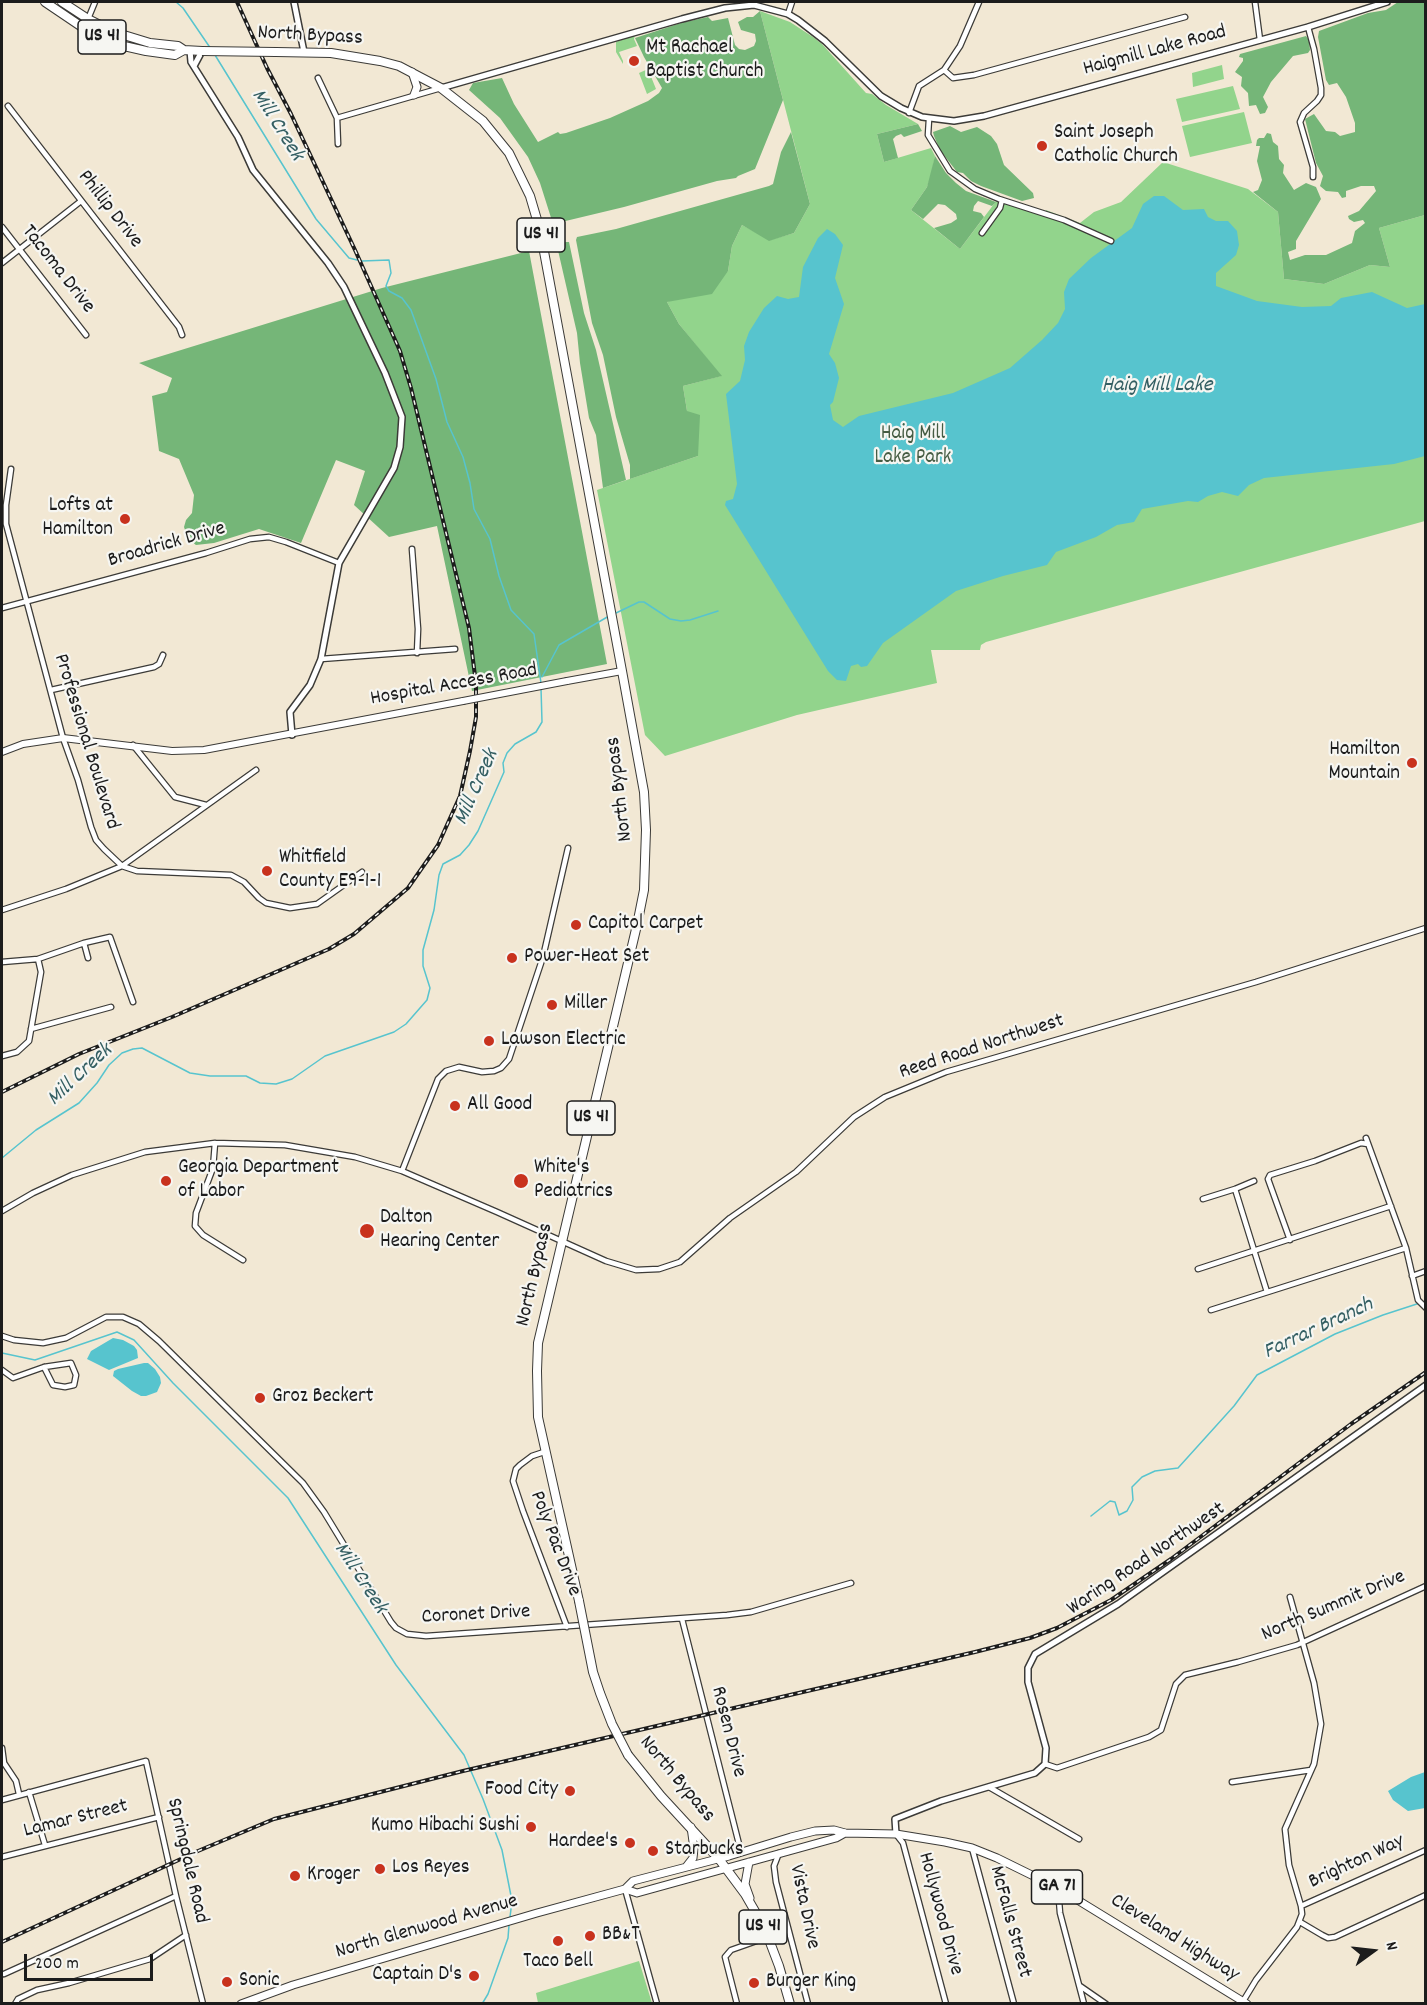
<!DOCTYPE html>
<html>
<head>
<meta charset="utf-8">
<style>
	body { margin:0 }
	#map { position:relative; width:1427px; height:2005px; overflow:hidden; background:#f2e8d4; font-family:Dekko,sans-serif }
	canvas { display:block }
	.frame { position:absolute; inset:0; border:3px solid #1c1c1c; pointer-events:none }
	.north { position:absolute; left:1343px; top:1921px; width:60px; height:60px; -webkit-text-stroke:4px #f6f6f2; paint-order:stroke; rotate:75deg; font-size:16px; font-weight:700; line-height:24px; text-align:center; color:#1c1c1c }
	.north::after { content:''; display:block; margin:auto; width:21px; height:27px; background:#1c1c1c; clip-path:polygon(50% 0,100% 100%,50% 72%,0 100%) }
	.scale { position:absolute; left:24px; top:1954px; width:129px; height:27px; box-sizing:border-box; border:3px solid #1c1c1c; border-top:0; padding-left:8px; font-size:18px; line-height:21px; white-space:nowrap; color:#1c1c1c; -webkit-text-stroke:4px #f6f6f2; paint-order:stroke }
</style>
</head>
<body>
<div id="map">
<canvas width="1427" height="2005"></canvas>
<div class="frame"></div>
<div class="north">N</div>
<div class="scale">200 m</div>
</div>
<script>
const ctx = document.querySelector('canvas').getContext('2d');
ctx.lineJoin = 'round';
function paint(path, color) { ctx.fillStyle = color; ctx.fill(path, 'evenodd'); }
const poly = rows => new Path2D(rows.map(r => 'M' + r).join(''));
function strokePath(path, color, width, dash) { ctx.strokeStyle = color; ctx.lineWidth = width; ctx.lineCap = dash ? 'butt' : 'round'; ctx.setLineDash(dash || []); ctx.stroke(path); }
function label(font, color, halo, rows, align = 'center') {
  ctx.font = font + ' Dekko,sans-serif'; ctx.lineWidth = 4.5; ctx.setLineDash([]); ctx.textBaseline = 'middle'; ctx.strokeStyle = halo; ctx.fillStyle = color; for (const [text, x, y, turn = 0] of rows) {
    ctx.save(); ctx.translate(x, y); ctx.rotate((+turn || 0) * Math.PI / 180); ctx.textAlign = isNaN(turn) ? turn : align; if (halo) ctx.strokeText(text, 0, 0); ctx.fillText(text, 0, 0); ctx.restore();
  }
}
const green = poly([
	[760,11,790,22,813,37,822,44,866,93,872,94,886,105,918,124,877,134,884,162,931,148,935,156,931,176,927,187,911,210,960,249,997,200,1044,213,1046,210,1080,223,1094,212,1121,202,1163,162,1248,189,1278,212,1284,279,1324,284,1370,265,1390,267,1379,228,1425,215,1425,521,986,642,981,645,980,650,931,650,937,683,797,715,665,756,645,735,597,490,698,456,687,411,683,386,721,376,679,324,667,302,728,271,732,246,742,225,770,240,794,233,810,204],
	[635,35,634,39,637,46,619,52,623,61,623,64,616,52,616,42],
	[1222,65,1224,79,1193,87,1192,73],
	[648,69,656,89,647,94,639,73],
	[1233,86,1240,109,1182,122,1176,99],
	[1244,112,1252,143,1190,157,1182,126],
	[639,1961,652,2003,538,2003,536,1993]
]);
const forest = poly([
	[1398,2,1425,2,1425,215,1379,228,1390,267,1370,265,1324,284,1284,279,1278,212,1253,192,1258,190,1262,180,1257,161,1260,146,1256,146,1257,140,1259,138,1264,138,1267,133,1271,134,1273,142,1278,146,1279,159,1284,165,1283,173,1294,190,1306,183,1316,187,1319,194,1321,199,1296,241,1296,249,1288,252,1290,260,1305,255,1326,255,1352,243,1355,231,1365,223,1363,220,1354,222,1349,219,1348,216,1359,211,1376,191,1374,186,1361,186,1346,191,1346,197,1342,198,1338,192,1326,191,1320,186,1323,176,1316,163,1305,119,1314,114,1326,131,1335,132,1340,136,1355,132,1355,123,1346,97,1337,83,1329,85,1326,80,1318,37,1319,31,1368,13,1386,10],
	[760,11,783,100,755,169,738,176,736,178,717,181,624,207,553,224,540,183,528,157,500,118,469,90,473,83,502,78,514,104,538,142,558,132,560,134,566,133,610,118,648,101,659,93,662,88,644,57,635,38,681,23,708,17,712,21,728,18,735,45,739,49,745,50,754,46,756,41,755,34,741,30,738,22,747,17,753,17],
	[1306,36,1309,40,1310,50,1308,53,1293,56,1271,82,1263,97,1268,107,1265,113,1260,114,1256,105,1249,106,1248,93,1241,86,1242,77,1235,72,1243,61,1243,58,1239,57,1240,54],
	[918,124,922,131,904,137,901,134,896,136,893,139,898,158,884,162,877,134],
	[950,126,961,132,977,127,991,136,997,144,1004,165,1033,193,1034,198,1022,201,981,186,971,181,963,173,957,172,940,150,934,136,933,132],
	[791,132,810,204,794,233,769,241,742,225,732,246,728,271,712,294,667,302,679,324,722,376,683,386,687,411,700,415,698,456,630,479,630,465,616,417,603,355,592,323,576,240,577,237,616,229,769,186,773,184,781,152],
	[935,156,946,173,956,183,966,191,996,202,992,206,978,201,974,206,973,211,981,213,984,217,960,249,934,228,951,223,957,219,956,214,945,205,938,204,923,219,911,210,927,187],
	[566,242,569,242,584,313,596,350,626,480,603,488,596,435,589,418,580,363,577,333,557,246],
	[529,251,607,664,472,691,437,526,389,537,354,505,365,471,336,460,301,543,259,529,214,543,196,545,188,539,184,527,186,520,192,513,194,495,179,459,159,451,152,396,167,392,172,378,139,363,382,288]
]);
const water = poly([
	[1154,196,1164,196,1183,210,1204,209,1208,217,1216,221,1228,221,1237,231,1239,245,1236,255,1216,273,1216,286,1257,301,1302,307,1331,306,1341,298,1372,292,1407,308,1425,304,1425,456,1394,464,1264,478,1249,485,1238,496,1222,492,1208,496,1198,502,1188,501,1142,509,1134,522,1117,525,1096,537,1056,552,1047,565,1003,576,956,591,883,643,867,666,861,667,858,664,851,666,846,681,837,680,828,671,725,505,726,501,733,499,737,484,726,394,740,381,745,360,744,346,749,332,764,308,777,296,788,299,799,297,803,267,818,238,827,229,835,234,843,245,835,278,844,304,829,354,835,363,839,378,833,402,830,405,833,420,843,427,859,416,953,393,1010,368,1042,340,1058,323,1065,309,1064,292,1069,279,1091,258,1132,228,1143,204],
	[113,1338,123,1340,134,1346,137,1350,138,1358,109,1370,87,1359,91,1351],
	[144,1363,148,1363,155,1369,160,1377,161,1383,157,1392,146,1396,141,1396,132,1391,113,1376,114,1371,118,1369],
	[1425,1772,1425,1808,1408,1811,1393,1800,1388,1791,1411,1777]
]);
const stream = poly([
	[176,2,183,8,211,49],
	[215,55,316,219,349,258,357,260],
	[362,261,389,260,391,273,386,286,389,291,402,298,411,310,436,379,447,422,463,457,470,483,474,509,490,539,499,576,511,610,534,634,541,683],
	[616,613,639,602,644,602,670,619,681,621,690,620,718,611],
	[542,677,559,645,609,616],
	[2,1158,36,1130,79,1103,97,1083,109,1065,122,1053,133,1049,142,1048,190,1073,210,1076,246,1076,260,1083,276,1084,292,1079,325,1056,394,1032,406,1024,427,1000,430,988,423,966,423,950,434,910,439,875,443,864,460,855,469,845,478,831,504,772,503,763,507,753,515,744,536,732,542,722,541,688],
	[2,1353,35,1360,117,1332,134,1340,173,1383,288,1498,396,1665,464,1755,483,1799,502,1850,512,1901,510,1917],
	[1091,1516,1110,1501,1115,1502,1119,1515,1127,1511,1133,1500,1132,1487,1142,1477,1155,1471,1178,1468,1234,1406,1257,1375,1335,1334,1383,1315,1426,1301],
	[482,2004,488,1994,508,1938,509,1925]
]);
const minor = poly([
	[1255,2,1260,40],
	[788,14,792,2],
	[88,19,95,2],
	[1308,27,1314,49,1321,88,1321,95,1317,101,1304,113,1300,122,1313,167,1313,177],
	[944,70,953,78,974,75,1185,17],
	[318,78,337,118,338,144],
	[8,106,179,327,182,335],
	[909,113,919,86,944,70,960,46,979,2],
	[337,118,441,88],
	[929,119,928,135,950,171,975,189,999,199,1064,220,1111,241],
	[2,227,86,335],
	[982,233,1000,208,1002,200],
	[2,263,81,201],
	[11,469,6,505,6,524,63,738,78,780,91,827,96,840,104,849,122,866,137,871,231,875,244,882,259,898,266,903,290,908,317,904,362,872],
	[412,549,418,629,417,653],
	[2,608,206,553,250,539,269,537,286,542,339,563],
	[321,659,455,649],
	[51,690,154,667,159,664,163,655],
	[133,745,175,797,206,805],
	[2,910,66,889,122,866,256,770],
	[84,943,88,958],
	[2,962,38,959,84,943,110,937,133,1002],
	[31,1029,111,1007],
	[2,1056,17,1052,29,1041,41,972,38,959],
	[1366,1138,1406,1248,1418,1300,1426,1308],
	[215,1143,213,1168,196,1213,195,1226,203,1235,243,1260],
	[402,1171,438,1079,446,1071,459,1067,482,1072,494,1071,501,1068,509,1059,543,957,568,848],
	[1235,1189,1267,1292],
	[1203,1199,1235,1189,1254,1181],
	[2,1211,33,1193,72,1175,145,1152,215,1143,285,1145,355,1157,402,1171,497,1212,606,1261,636,1270,659,1269,680,1262,730,1218,796,1172,854,1117,885,1097,946,1072,1256,982,1426,928],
	[1290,1240,1268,1179,1270,1175,1315,1161,1361,1143,1368,1144],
	[1198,1269,1391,1206],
	[1412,1276,1426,1271],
	[1211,1310,1406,1248],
	[2,1336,14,1340,43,1343,66,1338,106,1317,123,1317,139,1324,159,1341,303,1483,324,1512,391,1622,396,1628,407,1634,426,1636,727,1615,751,1612,851,1583],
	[2,1370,13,1378,44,1367,71,1363,76,1375,74,1385,65,1387,53,1385,44,1367],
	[544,1452,532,1456,520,1465,516,1469,513,1481,523,1511,567,1627],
	[682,1619,741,1852],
	[2,1748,4,1763,16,1781,19,1794],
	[1045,1764,1057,1768,1149,1737,1161,1730,1176,1684,1185,1675,1238,1662,1297,1645,1426,1586],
	[1232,1782,1311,1770],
	[989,1787,1079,1839],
	[29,1792,45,1845],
	[2,1800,146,1761,176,1896,203,2004],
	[896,1834,903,1843,946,2004],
	[972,1848,1014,2004],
	[779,1853,774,1866,776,1882,808,2004],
	[2,1857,159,1817],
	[1058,1888,1060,1913,1084,2004],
	[625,1889,657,2004],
	[1301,1906,1426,1850],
	[1300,1922,1322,1935,1328,1938,1335,1937,1426,1895],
	[4,1974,176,1896],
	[1080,1986,1106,2004],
	[1242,2003,1256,1980,1297,1927,1302,1914,1301,1906,1289,1865,1285,1829,1314,1764,1321,1724,1314,1683,1290,1597],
	[15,2004,18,1999,37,1990,69,1983,150,1959,186,1935],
	[737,2004,725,1957,731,1950,768,1937]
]);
const tertiary = poly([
	[294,2,304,52],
	[190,50,191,62,238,137,253,170,328,263,344,287,385,373,402,417,400,447,394,468,339,563,321,659,310,685,290,712,292,735],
	[194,66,202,51],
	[441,88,682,19,725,8,754,5,788,14,798,20,825,41,881,96,901,108,922,117,954,121,984,116,1308,27,1387,2],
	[896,1834,895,1819,941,1801,1035,1773,1045,1764,1046,1748,1028,1682,1028,1668,1035,1654,1118,1604,1426,1385]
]);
const secondary = poly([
	[567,681,622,671],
	[2,752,23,744,63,738,172,751,204,750,463,701]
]);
const primary = poly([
	[412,72,417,87,414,95],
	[749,1862,745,1884,750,1898],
	[686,1867,693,1858,694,1849,691,1827],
	[625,1889,637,1893,836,1838,845,1833],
	[241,2004,293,1985,537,1913,625,1889,633,1881,729,1856,791,1837,815,1831,834,1830,845,1833,896,1834,945,1842,972,1848,997,1858,1058,1888,1247,2004]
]);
const trunk = poly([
	[45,2,82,27,124,46,146,51,175,55,184,50,202,51],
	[62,2,88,19,114,32,150,43,178,46,184,50],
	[276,52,331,53,380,61,399,66,441,88,483,121,509,153,530,196,540,230,622,671,644,792,646,830,644,890,637,925,538,1343,537,1371,538,1417,579,1601],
	[628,1755,661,1796,719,1859,745,1894,760,1920,768,1937,779,1966,790,2004]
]);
const rail = poly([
	[2,1092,79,1054,172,1017,329,949,354,934,408,888,438,845,460,796,470,751,476,717,476,684,469,628,411,388,400,351,355,250,291,114,267,68,237,2],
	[2,1942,198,1851,274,1819,463,1771,975,1652,1030,1638,1057,1628,1111,1600,1171,1559,1351,1424,1426,1372]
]);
const secondaryBridge = poly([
	[463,701,567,681]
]);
const trunkBridge = poly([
	[202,51,276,52],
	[579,1601,593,1672,600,1693,612,1724,628,1755]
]);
const markers = [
	[634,61,6,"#c8321e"],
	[1042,146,6,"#c8321e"],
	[125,519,6,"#c8321e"],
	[1412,763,6,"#c8321e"],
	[267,871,6,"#c8321e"],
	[576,925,6,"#c8321e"],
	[512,958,6,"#c8321e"],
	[552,1005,6,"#c8321e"],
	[489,1041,6,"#c8321e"],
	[455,1106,6,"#c8321e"],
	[166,1181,6,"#c8321e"],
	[521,1181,8,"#c8321e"],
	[367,1231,8,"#c8321e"],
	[260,1398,6,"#c8321e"],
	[570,1791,6,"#c8321e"],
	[531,1827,6,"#c8321e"],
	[630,1843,6,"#c8321e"],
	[653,1851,6,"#c8321e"],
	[380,1869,6,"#c8321e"],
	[295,1876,6,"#c8321e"],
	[590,1936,6,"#c8321e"],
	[558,1941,6,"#c8321e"],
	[474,1976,6,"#c8321e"],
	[227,1982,6,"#c8321e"],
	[754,1983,6,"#c8321e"]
];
const shields = [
	[102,37,48],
	[541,235,48],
	[591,1118,48],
	[1057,1887,51],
	[763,1927,48]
];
const shieldNames = [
	["US 41",102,37],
	["US 41",541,235],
	["US 41",591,1118],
	["GA 71",1057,1887],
	["US 41",763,1927]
];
const streetNames = [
	["North Bypass",310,37,3],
	["Haigmill Lake Road",1155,52,-15],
	["Phillip Drive",109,210,52],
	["Tacoma Drive",57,270,52],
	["Broadrick Drive",167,546,-16],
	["Hospital Access Road",454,686,-10],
	["Professional Boulevard",85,742,73],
	["North Bypass",621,789,-97],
	["Reed Road Northwest",982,1048,-18],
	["North Bypass",536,1275,-77],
	["Poly Pac Drive",554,1544,69],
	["Waring Road Northwest",1147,1560,-34],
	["North Summit Drive",1334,1607,-23],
	["Coronet Drive",476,1616,-3],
	["Rosen Drive",727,1732,76],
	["North Bypass",676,1780,50],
	["Lamar Street",76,1820,-14],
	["Springdale Road",186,1861,77],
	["Brighton Way",1357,1863,-25],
	["Vista Drive",803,1907,78],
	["Hollywood Drive",939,1914,75],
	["McFalls Street",1009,1922,75],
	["North Glenwood Avenue",427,1928,-16],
	["Cleveland Highway",1174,1939,32]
];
const poiNames = [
	["Mt Rachael",646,49],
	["Baptist Church",646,73],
	["Saint Joseph",1054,134],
	["Catholic Church",1054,158],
	["Lofts at",113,507,"right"],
	["Hamilton",113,531,"right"],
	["Hamilton",1400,751,"right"],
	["Mountain",1400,775,"right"],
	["Whitfield",279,859],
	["County E9-1-1",279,883],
	["Capitol Carpet",588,925],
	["Power-Heat Set",524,958],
	["Miller",564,1005],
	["Lawson Electric",501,1041],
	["All Good",467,1106],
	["Georgia Department",178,1169],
	["of Labor",178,1193],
	["White's",534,1169],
	["Pediatrics",534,1193],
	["Dalton",380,1219],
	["Hearing Center",380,1243],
	["Groz Beckert",272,1398],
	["Food City",558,1791,"right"],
	["Kumo Hibachi Sushi",519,1827,"right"],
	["Hardee's",618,1843,"right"],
	["Starbucks",665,1851],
	["Los Reyes",392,1869],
	["Kroger",307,1876],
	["BB&T",602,1936],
	["Taco Bell",558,1963,"center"],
	["Captain D's",462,1976,"right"],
	["Sonic",239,1982],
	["Burger King",766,1983]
];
const parkNames = [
	["Haig Mill",913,435],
	["Lake Park",913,459]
];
const waterNames = [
	["Mill Creek",276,126,58],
	["Haig Mill Lake",1157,387],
	["Mill Creek",478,788,-66],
	["Mill Creek",81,1076,-43],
	["Farrar Branch",1319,1330,-25],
	["Mill Creek",359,1579,57]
];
paint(green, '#92d48c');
paint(forest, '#75b678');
paint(water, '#57c4ce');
strokePath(stream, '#57c4ce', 1.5);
strokePath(minor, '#3c3b38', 7);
strokePath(tertiary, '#3c3b38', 8);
strokePath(secondary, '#3c3b38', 8);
strokePath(primary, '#3c3b38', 9);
strokePath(trunk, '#3c3b38', 10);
strokePath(minor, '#fff', 4.5);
strokePath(tertiary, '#fff', 5);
strokePath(secondary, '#fff', 6);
strokePath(primary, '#fff', 7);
strokePath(trunk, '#fff', 8);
strokePath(rail, '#1c1c1c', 4);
strokePath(rail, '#f6f6f2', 1.5, [4.5]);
strokePath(secondaryBridge, '#3c3b38', 8, []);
strokePath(trunkBridge, '#3c3b38', 10, []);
strokePath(secondaryBridge, '#fff', 6);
strokePath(trunkBridge, '#fff', 8);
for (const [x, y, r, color] of markers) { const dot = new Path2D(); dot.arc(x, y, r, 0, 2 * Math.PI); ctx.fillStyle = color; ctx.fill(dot); strokePath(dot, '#f6f6f2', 2); }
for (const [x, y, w] of shields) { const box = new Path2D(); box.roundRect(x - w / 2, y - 17, w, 34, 4.5); ctx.fillStyle = '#f6f6f2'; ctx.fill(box); strokePath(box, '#1c1c1c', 1.5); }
label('bold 20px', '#1c1c1c', null, shieldNames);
label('21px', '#1c1c1c', '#f6f6f2', streetNames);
label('21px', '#1c1c1c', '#f6f6f2', poiNames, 'left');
label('21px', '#455c43', '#f6f6f2', parkNames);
label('italic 22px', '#345f63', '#f6f6f2', waterNames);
</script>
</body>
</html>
